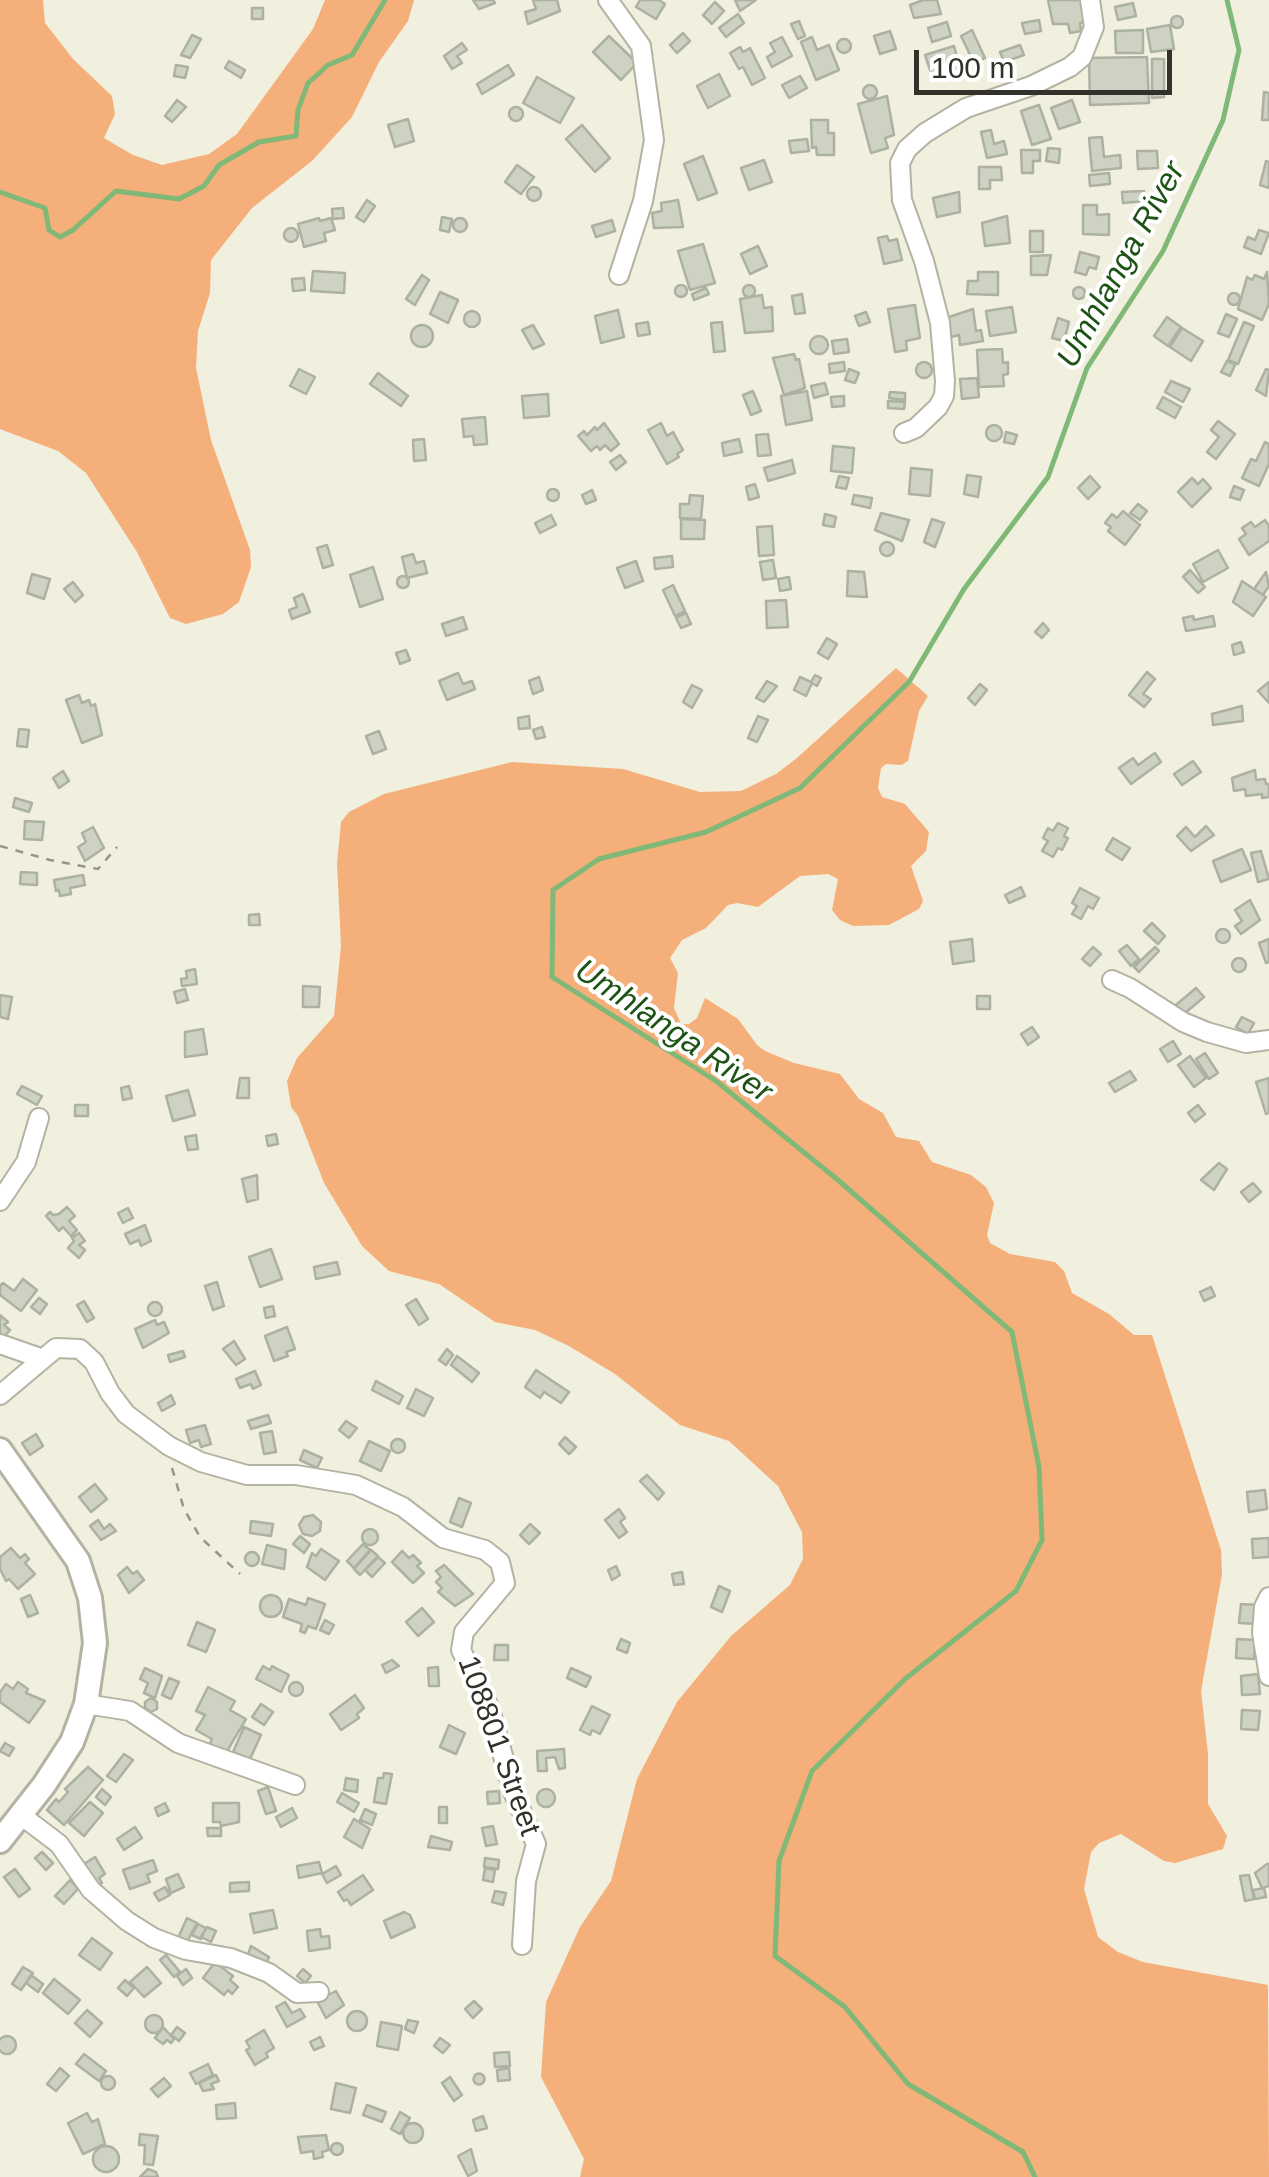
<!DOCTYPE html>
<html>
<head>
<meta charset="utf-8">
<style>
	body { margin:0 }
	#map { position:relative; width:1269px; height:2177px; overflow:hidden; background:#f1efde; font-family:Helvetica,sans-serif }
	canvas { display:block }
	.scale { position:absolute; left:914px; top:50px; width:258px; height:45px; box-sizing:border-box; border:5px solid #32322b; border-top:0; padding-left:12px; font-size:30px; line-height:35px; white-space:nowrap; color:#32322b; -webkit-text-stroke:8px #fff; paint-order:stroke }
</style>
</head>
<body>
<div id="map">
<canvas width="1269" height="2177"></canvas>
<div class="scale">100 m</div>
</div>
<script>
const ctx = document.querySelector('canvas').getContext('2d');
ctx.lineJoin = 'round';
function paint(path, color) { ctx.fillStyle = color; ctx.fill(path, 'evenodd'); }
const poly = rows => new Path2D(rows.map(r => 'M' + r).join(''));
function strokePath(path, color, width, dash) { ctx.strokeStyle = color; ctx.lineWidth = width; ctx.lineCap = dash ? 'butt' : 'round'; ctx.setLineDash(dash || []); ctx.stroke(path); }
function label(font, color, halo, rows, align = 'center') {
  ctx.font = font + ' Helvetica,sans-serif'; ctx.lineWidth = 8; ctx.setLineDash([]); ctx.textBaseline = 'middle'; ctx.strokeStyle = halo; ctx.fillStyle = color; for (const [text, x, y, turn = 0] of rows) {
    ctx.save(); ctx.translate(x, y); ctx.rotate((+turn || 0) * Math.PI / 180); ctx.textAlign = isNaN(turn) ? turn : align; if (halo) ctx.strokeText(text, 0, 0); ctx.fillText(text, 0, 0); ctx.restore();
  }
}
const green = poly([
	[0,0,43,0,45,23,73,59,112,96,115,114,104,138,133,155,162,165,209,154,237,134,313,29,325,0,414,0,408,21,379,62,352,117,312,161,252,208,211,260,210,293,198,331,196,368,211,440,250,550,251,567,239,602,223,614,186,624,170,618,137,552,86,473,58,451,0,429],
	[896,668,928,696,919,711,908,761,901,765,886,764,881,768,878,788,882,797,905,804,929,832,926,851,911,866,923,901,919,909,889,925,853,926,840,920,832,910,838,879,828,874,800,876,758,907,737,903,728,905,706,928,682,940,670,958,678,973,674,1008,681,1024,689,1024,697,1018,705,998,738,1019,757,1045,765,1051,794,1063,840,1074,859,1099,883,1113,896,1137,919,1141,932,1162,971,1175,986,1187,994,1203,987,1235,990,1243,1010,1254,1055,1262,1064,1271,1072,1293,1109,1314,1134,1335,1152,1335,1221,1550,1222,1574,1201,1691,1208,1754,1208,1804,1227,1836,1223,1849,1175,1863,1164,1861,1121,1834,1099,1843,1091,1852,1084,1889,1098,1937,1118,1952,1143,1962,1268,1985,1269,2177,580,2177,584,2159,541,2077,546,2002,580,1927,611,1881,637,1779,677,1702,731,1636,790,1585,803,1559,802,1532,778,1486,729,1441,680,1425,615,1374,569,1346,535,1330,495,1322,439,1284,389,1271,362,1246,324,1183,298,1116,291,1107,287,1081,297,1058,334,1016,341,946,337,863,341,822,349,812,384,794,512,762,623,769,700,792,741,791,776,774,797,758]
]);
const stream = poly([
	[0,192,45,208,49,230,60,237,73,230,116,191,179,199,204,186,219,165,259,142,296,136,298,110,308,83,328,65,352,55,385,0],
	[1035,2177,1023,2152,908,2084,845,2007,775,1956,779,1861,812,1771,905,1679,1016,1591,1042,1540,1039,1467,1012,1332,838,1180,716,1081,552,977,553,890,599,859,706,832,800,788,909,682,964,589,1048,477,1087,368,1163,251,1223,120,1239,50,1227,0]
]);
const building = poly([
	[473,0,493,0,495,3,479,9,473,0],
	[533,0,557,0,560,11,528,24,525,12,536,9,533,0],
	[640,0,659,0,665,4,656,19,636,7,640,0],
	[735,0,756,0,740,11,735,0],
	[923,0,937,0,941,14,914,18,910,5,923,0],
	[1048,0,1084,0,1090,21,1080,23,1081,31,1070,33,1068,24,1053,24,1048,0],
	[715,2,724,11,712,24,703,15,715,2],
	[1133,3,1136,16,1118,20,1115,7,1133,3],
	[252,8,263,8,263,19,252,19,252,8],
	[738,14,744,23,726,37,719,28,738,14],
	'1171 22a6 6 0 1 1 12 0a6 6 0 1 1-12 0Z',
	[1039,20,1041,31,1025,34,1022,23,1039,20],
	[799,21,805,36,798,39,791,24,799,21],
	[947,22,951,36,932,42,928,28,947,22],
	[1170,25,1174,49,1151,52,1147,29,1170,25],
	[972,30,985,58,974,63,961,36,972,30],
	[1143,30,1143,53,1116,53,1115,31,1143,30],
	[890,31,896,49,880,54,874,36,890,31],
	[683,33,690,41,677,53,670,45,683,33],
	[192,35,201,39,190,58,181,55,192,35],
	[609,36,637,63,621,80,593,52,609,36],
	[782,37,792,56,772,67,767,57,775,52,770,43,782,37],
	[812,37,817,50,829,45,839,70,816,80,801,42,812,37],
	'837 46a7 7 0 1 1 14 0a7 7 0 1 1-14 0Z',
	[462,43,467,50,457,56,462,63,452,69,444,56,462,43],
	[1020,45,1024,55,1004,62,1000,52,1020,45],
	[954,46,960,67,932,76,925,55,954,46],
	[740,47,743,52,750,48,765,78,752,85,743,67,739,69,730,53,740,47],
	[1147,57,1149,103,1090,105,1089,58,1147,57],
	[1152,59,1164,59,1164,97,1152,98,1152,59],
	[229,61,245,70,241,78,225,68,229,61],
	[176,65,188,67,185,78,174,76,176,65],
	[508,65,514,75,482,94,477,84,508,65],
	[719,74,730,96,708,108,697,86,719,74],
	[800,76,807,88,789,98,782,85,800,76],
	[537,77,574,98,560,123,523,103,537,77],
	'863 92a7 7 0 1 1 14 0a7 7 0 1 1-14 0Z',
	[1264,92,1269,93,1269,120,1262,120,1264,92],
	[887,96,894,135,885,138,888,148,871,153,858,104,887,96],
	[177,100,186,107,172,122,165,116,177,100],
	[1072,100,1080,122,1059,129,1051,108,1072,100],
	[1039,105,1051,139,1032,145,1021,111,1039,105],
	'509 114a7 7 0 1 1 14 0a7 7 0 1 1-14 0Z',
	[408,119,414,141,395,147,388,125,408,119],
	[811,120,828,120,828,133,834,133,834,155,817,155,816,147,812,148,811,120],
	[582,125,610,158,595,172,566,139,582,125],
	[991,130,994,144,1004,141,1007,154,987,158,981,132,991,130],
	[1102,137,1104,157,1120,155,1121,168,1092,171,1089,138,1102,137],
	[807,139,809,151,791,153,789,141,807,139],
	[1048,148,1060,149,1059,163,1046,161,1048,148],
	[1021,150,1040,150,1040,161,1033,161,1033,173,1022,173,1021,150],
	[1137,151,1157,151,1158,168,1138,169,1137,151],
	[703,156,717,193,698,200,684,164,703,156],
	[764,160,772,182,749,190,741,168,764,160],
	[1266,161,1269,162,1269,188,1260,185,1266,161],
	[517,165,534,177,521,194,505,182,517,165],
	[979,167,1001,167,1002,180,990,180,990,189,979,189,979,167],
	[1109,173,1110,184,1090,186,1089,175,1109,173],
	'527 194a7 7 0 1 1 14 0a7 7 0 1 1-14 0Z',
	[1144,191,1145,201,1123,203,1122,192,1144,191],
	[959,192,960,212,937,217,933,198,959,192],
	[367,200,375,206,364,222,356,217,367,200],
	[678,200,683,227,654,228,652,213,662,211,661,203,678,200],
	[1083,205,1097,205,1097,215,1109,214,1109,235,1083,234,1083,205],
	[343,208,344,218,333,219,332,209,343,208],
	[1007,216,1010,243,985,246,982,223,1007,216],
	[442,217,452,219,449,232,440,230,442,217],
	'453 225a7 7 0 1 1 14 0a7 7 0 1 1-14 0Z',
	[319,218,320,221,331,218,335,230,324,233,326,241,304,247,298,224,319,218],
	[612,220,615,231,596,237,592,226,612,220],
	'284 235a7 7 0 1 1 14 0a7 7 0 1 1-14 0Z',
	[1259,230,1269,233,1261,254,1244,247,1248,237,1255,240,1259,230],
	[1030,231,1043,231,1043,252,1030,252,1030,231],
	[887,236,889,241,897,239,902,260,884,264,878,238,887,236],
	[703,244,715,283,690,290,678,251,703,244],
	[758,246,767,266,750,274,741,254,758,246],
	[1080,252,1099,257,1096,269,1089,267,1086,275,1075,272,1080,252],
	[1051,255,1047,275,1031,275,1031,256,1051,255],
	[313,271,345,273,344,293,311,291,313,271],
	[978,272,998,272,998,295,967,294,968,281,978,281,978,272],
	[1267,272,1269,304,1262,320,1238,309,1247,277,1252,280,1255,275,1264,279,1267,272],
	[422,275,429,280,415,305,406,299,422,275],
	[304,278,305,290,293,291,292,279,304,278],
	'675 291a6 6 0 1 1 12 0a6 6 0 1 1-12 0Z',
	'743 291a6 6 0 1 1 12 0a6 6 0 1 1-12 0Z',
	'1073 293a6 6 0 1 1 12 0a6 6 0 1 1-12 0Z',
	[706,288,709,294,694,300,692,294,706,288],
	[440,292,458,300,448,323,430,314,440,292],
	'1228 299a6 6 0 1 1 12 0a6 6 0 1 1-12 0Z',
	[802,294,805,313,795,314,792,296,802,294],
	[762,295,764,308,772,307,773,331,745,333,740,299,762,295],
	[915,305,920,338,906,341,907,350,895,352,888,309,915,305],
	[1012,307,1016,332,990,336,986,311,1012,307],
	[973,309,976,331,981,330,983,341,960,345,959,335,951,337,946,318,973,309],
	[618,310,624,337,601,343,595,316,618,310],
	'464 319a8 8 0 1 1 16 0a8 8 0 1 1-16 0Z',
	[866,312,870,322,859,326,855,316,866,312],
	[1226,314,1237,319,1229,337,1218,333,1226,314],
	[1167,317,1181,327,1168,346,1154,336,1167,317],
	[1058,318,1069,322,1064,341,1052,338,1058,318],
	[648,322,650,334,638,336,636,324,648,322],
	[722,322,725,351,714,352,711,323,722,322],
	[1244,322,1254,326,1238,364,1228,360,1244,322],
	[533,325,544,344,533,349,522,330,533,325],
	'411 336a11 11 0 1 1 22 0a11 11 0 1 1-22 0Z',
	[1182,328,1203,341,1191,361,1170,347,1182,328],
	'810 345a9 9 0 1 1 18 0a9 9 0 1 1-18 0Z',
	[847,339,849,352,834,354,832,341,847,339],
	[1002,349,1003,363,1008,362,1008,374,1003,375,1004,386,979,387,977,350,1002,349],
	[794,354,796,360,799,359,805,388,784,395,773,358,794,354],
	[1227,361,1235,365,1230,376,1221,372,1227,361],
	'916 370a8 8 0 1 1 16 0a8 8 0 1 1-16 0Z',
	[844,362,845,371,830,373,829,364,844,362],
	[299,369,315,377,306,394,290,386,299,369],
	[849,369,859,373,855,383,845,380,849,369],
	[1266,369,1269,370,1266,396,1256,390,1266,369],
	[378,373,408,396,401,406,370,384,378,373],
	[977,378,979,397,962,399,960,379,977,378],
	[1171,381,1190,389,1183,402,1165,392,1171,381],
	[825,383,828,394,814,398,811,386,825,383],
	[753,391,761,411,751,415,743,395,753,391],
	[807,391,812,420,786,425,781,396,807,391],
	[890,392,905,393,905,400,889,398,890,392],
	[548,394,549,416,524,418,522,396,548,394],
	[844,396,844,406,832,407,831,397,844,396],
	[1163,397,1181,407,1175,418,1157,408,1163,397],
	[888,401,905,402,904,409,888,408,888,401],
	[485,417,487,444,474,445,473,436,464,437,462,419,485,417],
	[1218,421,1235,434,1216,459,1207,452,1219,437,1211,430,1218,421],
	[604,423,619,444,611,451,605,445,600,450,597,446,591,451,578,436,584,431,587,435,595,427,597,430,604,423],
	[661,423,667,436,673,432,683,450,677,454,679,457,667,464,648,430,661,423],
	'986 433a8 8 0 1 1 16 0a8 8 0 1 1-16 0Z',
	[1006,432,1017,435,1014,444,1004,442,1006,432],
	[768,434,771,455,758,456,756,435,768,434],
	[424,439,426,460,414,461,413,440,424,439],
	[739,439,742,452,724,456,722,443,739,439],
	[1265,442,1269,444,1269,464,1259,486,1242,478,1251,459,1256,461,1265,442],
	[833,446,854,448,852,473,831,471,833,446],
	[620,455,626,462,616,470,610,462,620,455],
	[792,460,795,473,768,481,764,468,792,460],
	[911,468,932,470,930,496,909,494,911,468],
	[967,475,981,477,978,497,964,494,967,475],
	[839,476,849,478,846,489,836,487,839,476],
	[1090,476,1100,487,1088,499,1078,488,1090,476],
	[1192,478,1198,484,1203,479,1211,488,1192,507,1178,492,1192,478],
	[755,484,759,497,749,500,746,487,755,484],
	[1234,486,1244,490,1240,500,1230,497,1234,486],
	'547 495a6 6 0 1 1 12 0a6 6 0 1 1-12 0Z',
	[592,490,596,500,586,504,582,495,592,490],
	[690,495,703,496,701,519,680,518,680,504,689,504,690,495],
	[854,495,872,498,870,508,852,504,854,495],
	[1138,504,1147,511,1140,520,1130,513,1138,504],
	[1123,511,1140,525,1125,545,1108,531,1111,527,1105,523,1112,514,1117,518,1123,511],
	[881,513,909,520,902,541,875,530,881,513],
	[825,514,836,517,834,527,823,525,825,514],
	[551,515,556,525,540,533,535,523,551,515],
	[681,519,705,520,704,539,681,539,681,519],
	[932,519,944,523,935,547,924,542,932,519],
	[1265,520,1269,526,1269,541,1249,555,1239,539,1246,534,1242,528,1251,522,1255,527,1265,520],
	[772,526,774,555,759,556,757,527,772,526],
	'880 549a7 7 0 1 1 14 0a7 7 0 1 1-14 0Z',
	[327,545,333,565,323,568,317,548,327,545],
	[1218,550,1228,568,1203,582,1193,564,1218,550],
	[413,554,416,563,424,561,427,573,407,578,402,557,413,554],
	[672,556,673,567,655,569,654,558,672,556],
	[773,560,776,578,763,580,760,562,773,560],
	[636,561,643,581,625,588,617,568,636,561],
	[373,567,383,599,360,607,350,575,373,567],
	[1190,570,1205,587,1198,593,1183,577,1190,570],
	[848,571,864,572,867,597,847,596,848,571],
	[1266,572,1269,586,1263,595,1254,589,1266,572],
	[32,574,50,579,44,599,27,593,32,574],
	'397 582a6 6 0 1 1 12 0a6 6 0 1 1-12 0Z',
	[789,577,791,589,780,591,778,579,789,577],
	[1242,581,1266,597,1253,616,1233,602,1242,581],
	[73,582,83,595,75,602,64,589,73,582],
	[673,585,685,611,675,616,663,590,673,585],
	[303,594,310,612,292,619,289,610,297,607,294,598,303,594],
	[786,600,788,627,767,628,766,601,786,600],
	[686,613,691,624,681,628,676,618,686,613],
	[1193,616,1194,620,1213,616,1215,626,1186,631,1183,618,1193,616],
	[463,617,467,629,446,636,442,624,463,617],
	[1043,623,1049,630,1042,638,1035,632,1043,623],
	[827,638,837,644,828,659,818,653,827,638],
	[1241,642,1244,652,1234,655,1232,645,1241,642],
	[406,650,410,660,400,664,396,653,406,650],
	[1147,672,1155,679,1143,694,1151,699,1144,707,1129,695,1147,672],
	[458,673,463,684,472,681,475,689,447,700,439,681,458,673],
	[815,675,821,678,817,686,812,683,806,696,794,690,800,677,811,682,815,675],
	[539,677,543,690,533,694,529,681,539,677],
	[767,681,777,686,764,702,756,698,767,681],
	[1269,682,1269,703,1258,691,1269,682],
	[980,684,987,690,975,705,968,698,980,684],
	[692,685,702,690,692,708,683,702,692,685],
	[79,695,82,703,89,700,91,706,95,704,102,735,82,743,66,700,79,695],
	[1242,706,1243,721,1213,725,1212,714,1242,706],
	[529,716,530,728,519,729,518,718,529,716],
	[758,716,768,720,757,742,748,738,758,716],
	[542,727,545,737,536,739,533,730,542,727],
	[19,729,29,730,27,747,17,746,19,729],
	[379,731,386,749,373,754,366,736,379,731],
	[1155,753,1161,762,1131,784,1119,768,1133,758,1138,765,1155,753],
	[1193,761,1201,772,1182,785,1174,774,1193,761],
	[1255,770,1256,780,1265,779,1266,784,1269,784,1269,797,1262,798,1262,794,1246,796,1245,789,1234,791,1232,778,1255,770],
	[63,771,69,781,59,788,53,778,63,771],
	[15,798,32,803,29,812,13,807,15,798],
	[25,821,44,822,42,840,24,839,25,821],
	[1058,823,1068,828,1064,836,1068,838,1062,850,1058,848,1053,857,1042,851,1048,841,1043,838,1048,828,1053,831,1058,823],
	[1206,826,1214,835,1191,851,1177,836,1186,827,1195,837,1206,826],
	[93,827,104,848,85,861,78,847,86,842,82,833,93,827],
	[1113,838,1130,848,1122,860,1106,850,1113,838],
	[1242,849,1251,870,1221,882,1213,861,1242,849],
	[1261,851,1269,879,1258,882,1251,853,1261,851],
	[21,872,37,873,37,885,20,884,21,872],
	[83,875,85,885,70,888,71,894,60,896,59,890,56,891,54,880,83,875],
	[1021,887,1025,896,1009,903,1005,895,1021,887],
	[1080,888,1099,898,1093,909,1088,906,1081,919,1072,914,1077,906,1072,903,1080,888],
	[1250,900,1260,920,1241,934,1235,926,1242,921,1235,910,1250,900],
	[259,914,260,925,249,925,249,915,259,914],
	[1152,923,1165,936,1158,944,1144,931,1152,923],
	'1216 936a7 7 0 1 1 14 0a7 7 0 1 1-14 0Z',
	[972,939,974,961,953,964,950,942,972,939],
	[1269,939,1269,962,1266,963,1259,943,1269,939],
	[1127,945,1139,959,1131,966,1119,951,1127,945],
	[1093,947,1101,954,1090,966,1082,959,1093,947],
	[1155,947,1159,951,1139,972,1134,967,1155,947],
	'1232 965a7 7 0 1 1 14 0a7 7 0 1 1-14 0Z',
	[195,969,197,984,182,986,181,979,187,978,186,971,195,969],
	[303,986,320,987,319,1007,303,1007,303,986],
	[1196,988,1204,997,1184,1014,1176,1005,1196,988],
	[185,989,188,1000,177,1003,174,992,185,989],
	[0,995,12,997,8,1019,0,1017,0,995],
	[977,996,990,996,990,1009,977,1009,977,996],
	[1242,1017,1254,1023,1248,1034,1236,1027,1242,1017],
	[1032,1027,1039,1037,1028,1045,1021,1034,1032,1027],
	[203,1029,207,1054,185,1057,185,1032,203,1029],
	[1173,1041,1181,1054,1168,1062,1160,1049,1173,1041],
	[1205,1053,1218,1073,1209,1079,1196,1059,1205,1053],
	[1190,1056,1206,1078,1194,1087,1178,1065,1190,1056],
	[1130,1071,1136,1080,1115,1092,1109,1083,1130,1071],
	[240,1078,249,1078,249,1098,237,1098,240,1078],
	[1269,1078,1269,1113,1266,1114,1256,1082,1269,1078],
	[22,1086,42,1096,37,1105,17,1094,22,1086],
	[129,1086,132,1098,123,1100,121,1088,129,1086],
	[188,1090,195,1115,173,1121,166,1096,188,1090],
	[75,1105,88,1105,88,1116,75,1116,75,1105],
	[1198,1105,1205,1114,1195,1122,1188,1113,1198,1105],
	[276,1134,278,1144,268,1146,266,1136,276,1134],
	[196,1135,198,1149,188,1150,185,1137,196,1135],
	[1219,1163,1227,1169,1214,1190,1201,1180,1219,1163],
	[257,1175,258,1199,247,1202,242,1179,257,1175],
	[1253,1183,1261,1192,1249,1202,1241,1192,1253,1183],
	[67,1207,75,1216,69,1221,77,1230,71,1236,63,1227,59,1231,46,1216,50,1212,53,1215,59,1214,67,1207],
	[128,1208,133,1218,123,1223,118,1213,128,1208],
	[145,1225,151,1241,141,1246,139,1240,130,1244,125,1234,145,1225],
	[79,1233,85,1241,79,1245,85,1250,79,1258,68,1248,74,1241,72,1238,79,1233],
	[271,1249,282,1279,260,1287,249,1257,271,1249],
	[337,1262,340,1274,316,1279,314,1267,337,1262],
	[23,1279,37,1290,21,1311,0,1295,0,1286,3,1283,14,1291,23,1279],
	[217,1282,224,1306,213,1310,205,1286,217,1282],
	[1211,1287,1215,1296,1204,1301,1200,1292,1211,1287],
	[39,1298,47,1304,40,1314,31,1307,39,1298],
	[416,1299,428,1319,419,1325,406,1305,416,1299],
	[84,1301,94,1318,87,1322,77,1305,84,1301],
	'148 1309a7 7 0 1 1 14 0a7 7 0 1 1-14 0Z',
	[273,1306,275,1316,266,1318,264,1308,273,1306],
	[0,1315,8,1322,4,1325,10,1330,4,1337,0,1334,0,1315],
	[155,1320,157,1325,164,1322,169,1333,143,1348,135,1329,155,1320],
	[287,1327,295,1349,286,1352,288,1356,274,1361,265,1336,287,1327],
	[234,1341,245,1359,236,1365,223,1349,234,1341],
	[447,1349,453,1355,446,1365,439,1360,447,1349],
	[183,1351,185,1357,170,1362,168,1355,183,1351],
	[457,1356,479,1373,472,1382,451,1365,457,1356],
	[536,1370,569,1392,561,1403,544,1392,540,1398,525,1387,536,1370],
	[255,1371,261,1385,253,1389,251,1384,240,1388,236,1379,255,1371],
	[376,1381,403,1396,399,1404,372,1390,376,1381],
	[416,1389,433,1398,424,1416,407,1408,416,1389],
	[171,1395,175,1404,162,1411,158,1403,171,1395],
	[268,1415,271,1423,251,1429,248,1421,268,1415],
	[346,1421,357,1428,349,1438,339,1430,346,1421],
	[205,1425,211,1444,201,1447,199,1440,190,1443,186,1430,205,1425],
	[272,1431,276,1452,264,1454,260,1433,272,1431],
	[36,1434,43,1446,30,1455,22,1443,36,1434],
	[565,1437,576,1447,569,1454,559,1444,565,1437],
	'391 1446a7 7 0 1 1 14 0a7 7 0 1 1-14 0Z',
	[369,1441,390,1451,381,1471,360,1461,369,1441],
	[304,1450,322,1458,317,1468,300,1460,304,1450],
	[647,1475,664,1493,658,1500,640,1481,647,1475],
	[95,1484,107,1499,91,1512,79,1497,95,1484],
	[1265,1490,1267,1509,1249,1512,1247,1492,1265,1490],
	[459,1498,471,1503,462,1527,450,1522,459,1498],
	[619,1509,625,1518,620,1522,627,1532,619,1538,605,1520,619,1509],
	[313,1515,321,1522,320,1531,312,1536,303,1534,299,1525,304,1517,313,1515],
	[98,1520,104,1529,110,1524,116,1531,101,1540,90,1526,98,1520],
	[251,1521,273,1524,271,1536,250,1533,251,1521],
	[530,1524,540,1533,529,1544,520,1535,530,1524],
	'362 1537a8 8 0 1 1 16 0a8 8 0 1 1-16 0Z',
	[300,1536,310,1544,304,1553,293,1544,300,1536],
	[1269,1538,1269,1557,1253,1558,1252,1539,1269,1538],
	[363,1544,370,1550,354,1568,347,1561,363,1544],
	[267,1545,286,1550,284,1569,262,1564,267,1545],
	[11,1548,20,1558,25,1554,29,1559,25,1563,35,1574,18,1589,9,1579,6,1581,0,1569,0,1557,11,1548],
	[321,1549,339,1561,325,1580,307,1567,312,1553,316,1556,321,1549],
	[371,1550,378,1556,360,1575,354,1569,371,1550],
	[402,1551,409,1558,413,1555,421,1563,417,1566,424,1573,413,1583,392,1562,402,1551],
	'245 1559a7 7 0 1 1 14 0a7 7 0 1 1-14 0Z',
	[378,1557,385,1563,372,1577,365,1570,378,1557],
	[444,1565,473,1594,455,1606,438,1592,442,1588,436,1582,441,1577,436,1571,444,1565],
	[616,1566,620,1575,612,1580,608,1570,616,1566],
	[127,1567,133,1574,137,1571,144,1580,129,1593,118,1575,127,1567],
	[682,1572,684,1584,674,1585,672,1574,682,1572],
	[719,1586,730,1591,722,1612,711,1607,719,1586],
	'260 1606a11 11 0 1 1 22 0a11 11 0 1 1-22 0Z',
	[30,1595,38,1613,28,1617,21,1599,30,1595],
	[308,1598,325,1604,316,1629,308,1626,305,1633,300,1631,302,1624,283,1617,289,1599,306,1605,308,1598],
	[1241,1604,1258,1605,1257,1624,1239,1623,1241,1604],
	[422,1608,434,1622,418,1636,406,1622,422,1608],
	[325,1620,334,1625,329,1634,320,1630,325,1620],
	[197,1622,215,1630,206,1652,188,1645,197,1622],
	[621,1639,630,1643,627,1653,617,1649,621,1639],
	[1237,1639,1255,1640,1254,1659,1236,1658,1237,1639],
	[495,1645,508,1645,508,1660,494,1660,495,1645],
	[392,1660,399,1666,386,1673,382,1665,392,1660],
	[263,1666,270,1670,272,1666,289,1675,281,1692,256,1679,263,1666],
	[438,1667,439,1686,429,1686,428,1668,438,1667],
	[145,1668,162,1676,155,1698,144,1693,148,1683,140,1679,145,1668],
	[571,1668,591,1677,586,1687,567,1678,571,1668],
	[1258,1674,1260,1694,1242,1695,1241,1676,1258,1674],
	[169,1678,179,1682,171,1699,162,1695,169,1678],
	'289 1689a7 7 0 1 1 14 0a7 7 0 1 1-14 0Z',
	[18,1682,28,1689,26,1693,45,1701,29,1723,0,1702,0,1692,6,1684,13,1689,18,1682],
	[208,1687,235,1701,230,1710,246,1719,223,1758,207,1749,212,1739,196,1730,205,1715,196,1711,208,1687],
	[355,1695,364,1708,357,1714,359,1718,341,1730,330,1714,355,1695],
	[151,1698,157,1702,157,1709,151,1712,145,1708,145,1702,151,1698],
	[261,1704,273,1712,264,1725,252,1717,261,1704],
	[592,1706,610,1715,600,1734,592,1730,590,1735,580,1730,592,1706],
	[1242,1710,1260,1711,1258,1730,1241,1729,1242,1710],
	[449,1725,465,1733,456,1754,440,1747,449,1725],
	[244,1727,261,1735,250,1759,233,1752,244,1727],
	[5,1743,14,1748,9,1756,0,1751,5,1743],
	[564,1749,565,1768,559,1769,555,1757,546,1758,547,1771,538,1771,537,1751,564,1749],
	[124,1754,133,1760,116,1782,107,1776,124,1754],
	[88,1767,103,1780,64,1825,47,1810,56,1799,59,1802,68,1792,65,1789,88,1767],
	[384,1773,392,1774,386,1804,374,1802,378,1778,383,1778,384,1773],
	[346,1778,358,1780,357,1792,344,1790,346,1778],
	[268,1787,276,1811,266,1814,258,1791,268,1787],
	[102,1789,111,1797,105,1805,96,1797,102,1789],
	'537 1798a9 9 0 1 1 18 0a9 9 0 1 1-18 0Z',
	[499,1791,500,1803,488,1804,487,1792,499,1791],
	[342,1793,359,1803,354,1812,337,1802,342,1793],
	[90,1802,103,1813,84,1836,69,1823,90,1802],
	[165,1803,169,1811,158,1816,155,1808,165,1803],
	[213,1803,239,1803,239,1822,221,1826,220,1822,213,1822,213,1803],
	[439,1807,447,1807,447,1823,439,1823,439,1807],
	[292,1808,297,1818,281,1827,276,1817,292,1808],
	[365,1809,376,1814,372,1825,360,1820,365,1809],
	[354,1819,370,1829,362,1848,344,1837,354,1819],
	[493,1826,497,1844,486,1846,482,1828,493,1826],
	[135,1827,142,1838,124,1850,117,1839,135,1827],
	[207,1828,221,1828,221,1836,208,1836,207,1828],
	[431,1836,452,1842,450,1850,428,1847,431,1836],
	[42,1852,53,1863,46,1870,35,1858,42,1852],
	[95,1857,105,1874,99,1878,102,1883,92,1889,79,1867,95,1857],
	[485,1858,499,1860,498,1869,484,1867,485,1858],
	[153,1860,157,1871,147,1875,150,1882,130,1889,123,1870,153,1860],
	[319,1862,322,1873,299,1878,297,1866,319,1862],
	[1267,1864,1269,1864,1269,1886,1262,1888,1255,1873,1267,1864],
	[336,1866,341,1875,327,1883,322,1874,336,1866],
	[485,1868,495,1870,493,1882,483,1880,485,1868],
	[15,1869,30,1889,19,1897,4,1877,15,1869],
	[178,1874,184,1887,171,1893,166,1879,178,1874],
	[363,1875,373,1890,351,1905,347,1899,344,1901,338,1892,363,1875],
	[1249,1875,1254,1899,1245,1901,1240,1876,1249,1875],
	[70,1880,78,1889,64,1904,55,1896,70,1880],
	[249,1882,249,1891,230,1892,230,1883,249,1882],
	[165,1887,170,1895,159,1901,154,1893,165,1887],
	[1264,1888,1266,1897,1255,1899,1253,1890,1264,1888],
	[495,1891,506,1893,503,1905,492,1902,495,1891],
	[273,1910,277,1928,254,1933,250,1914,273,1910],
	[404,1912,410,1915,415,1927,391,1938,384,1921,404,1912],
	[187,1918,197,1923,187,1942,178,1938,187,1918],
	[198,1924,206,1928,201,1939,192,1935,198,1924],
	[207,1927,216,1931,211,1942,201,1937,207,1927],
	[320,1929,321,1937,329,1936,330,1948,309,1951,307,1931,320,1929],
	[92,1938,112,1953,100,1970,79,1955,92,1938],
	[251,1946,269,1957,265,1966,247,1957,251,1946],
	[166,1955,180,1972,174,1977,160,1960,166,1955],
	[215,1962,233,1976,230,1980,238,1987,232,1994,228,1990,224,1995,203,1978,215,1962],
	[23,1967,33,1973,21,1990,12,1984,23,1967],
	[147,1967,161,1983,144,1997,130,1982,147,1967],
	[186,1969,192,1978,183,1985,177,1976,186,1969],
	[303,1969,311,1976,305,1983,297,1976,303,1969],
	[31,1975,43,1984,38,1992,26,1983,31,1975],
	[54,1979,80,2000,68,2014,43,1993,54,1979],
	[125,1980,134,1988,127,1996,118,1988,125,1980],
	[336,1991,344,2005,326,2018,317,2001,336,1991],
	[474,2001,482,2009,473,2018,465,2009,474,2001],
	[285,2002,292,2013,300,2009,305,2017,287,2027,276,2007,285,2002],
	[87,2010,102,2023,90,2037,75,2023,87,2010],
	'347 2021a10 10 0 1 1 20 0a10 10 0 1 1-20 0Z',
	'145 2024a9 9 0 1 1 18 0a9 9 0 1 1-18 0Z',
	[408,2020,418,2022,414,2033,405,2029,408,2020],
	[381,2022,402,2026,398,2050,377,2046,381,2022],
	[163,2027,174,2039,171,2043,167,2040,163,2044,155,2038,163,2027],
	[177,2027,185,2033,179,2041,171,2035,177,2027],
	[264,2030,274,2048,266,2053,268,2057,255,2065,246,2050,250,2048,246,2041,264,2030],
	'-2 2045a9 9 0 1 1 18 0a9 9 0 1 1-18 0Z',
	[320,2037,324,2046,314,2050,310,2042,320,2037],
	[440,2038,450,2045,443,2053,434,2046,440,2038],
	[509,2052,510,2066,495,2067,494,2053,509,2052],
	[84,2054,106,2071,99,2081,76,2064,84,2054],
	[208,2064,213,2075,196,2084,190,2073,208,2064],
	[60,2068,69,2076,56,2091,47,2084,60,2068],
	[509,2068,510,2080,498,2081,497,2070,509,2068],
	'473.5 2079a5.5 5.5 0 1 1 11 0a5.5 5.5 0 1 1-11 0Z',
	[216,2075,219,2081,211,2084,214,2089,203,2091,199,2083,216,2075],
	'101 2083a7 7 0 1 1 14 0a7 7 0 1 1-14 0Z',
	[450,2077,462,2095,454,2101,442,2083,450,2077],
	[164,2078,171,2086,158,2097,151,2089,164,2078],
	[336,2083,356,2088,350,2113,331,2109,336,2083],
	[235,2103,236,2118,217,2119,216,2105,235,2103],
	[367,2105,386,2112,382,2122,363,2115,367,2105],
	[400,2112,410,2118,400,2134,391,2129,400,2112],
	[87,2113,92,2122,98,2119,105,2144,83,2154,68,2123,87,2113],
	[483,2116,487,2128,476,2131,473,2120,483,2116],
	'403 2133a10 10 0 1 1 20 0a10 10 0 1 1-20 0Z',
	[140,2134,158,2136,153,2165,144,2164,145,2145,139,2145,140,2134],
	[326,2135,329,2150,322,2152,323,2157,314,2159,313,2151,301,2153,298,2137,326,2135],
	'331 2149a6 6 0 1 1 12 0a6 6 0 1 1-12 0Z',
	'93 2159a13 13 0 1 1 26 0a13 13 0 1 1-26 0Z',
	[471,2149,477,2171,468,2176,458,2156,471,2149],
	[148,2169,156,2172,158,2177,140,2177,148,2169]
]);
const path = poly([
	[0,846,50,860,98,869,117,847],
	[172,1468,184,1509,200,1537,240,1574]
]);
const minor = poly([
	[608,0,641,46,654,140,643,201,619,275],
	[904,433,916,428,938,407,944,396,945,381,940,323,924,261,902,200,900,163,907,149,925,133,966,108,1031,86,1070,67,1082,57,1094,27,1090,0],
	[1112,980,1130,988,1183,1022,1207,1032,1246,1043,1269,1040],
	[0,1201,26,1162,39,1118],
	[0,1344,43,1359],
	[0,1395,56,1348,80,1349,94,1362,110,1393,126,1414,169,1446,201,1462,247,1475,296,1475,356,1485,403,1507,443,1538,485,1550,500,1562,505,1583,464,1632,461,1650,490,1709,513,1792,536,1844,526,1881,522,1945],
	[1269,1597,1264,1607,1262,1633,1269,1676],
	[86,1704,130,1711,178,1743,295,1785],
	[22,1816,59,1844,91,1890,127,1921,154,1938,186,1950,231,1958,269,1973,297,1993,319,1992]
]);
const tertiary = poly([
	[0,1450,78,1561,90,1598,95,1643,86,1704,72,1742,44,1785,0,1841]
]);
const streetNames = [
	["108801 Street",498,1746,70]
];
const waterNames = [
	["Umhlanga River",1122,265,-61],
	["Umhlanga River",673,1032,34]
];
paint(green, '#f4af7a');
strokePath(stream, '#80b877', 5);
paint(building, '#cdd2c2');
strokePath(building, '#adb1a2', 2.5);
strokePath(minor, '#b4b2a2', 22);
strokePath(tertiary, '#b4b2a2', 28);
strokePath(path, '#969589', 2.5, [8, 8]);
strokePath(minor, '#fff', 18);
strokePath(tertiary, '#fff', 22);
label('30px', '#32322b', '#fff', streetNames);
label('italic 32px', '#1d5415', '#fff', waterNames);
</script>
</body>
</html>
